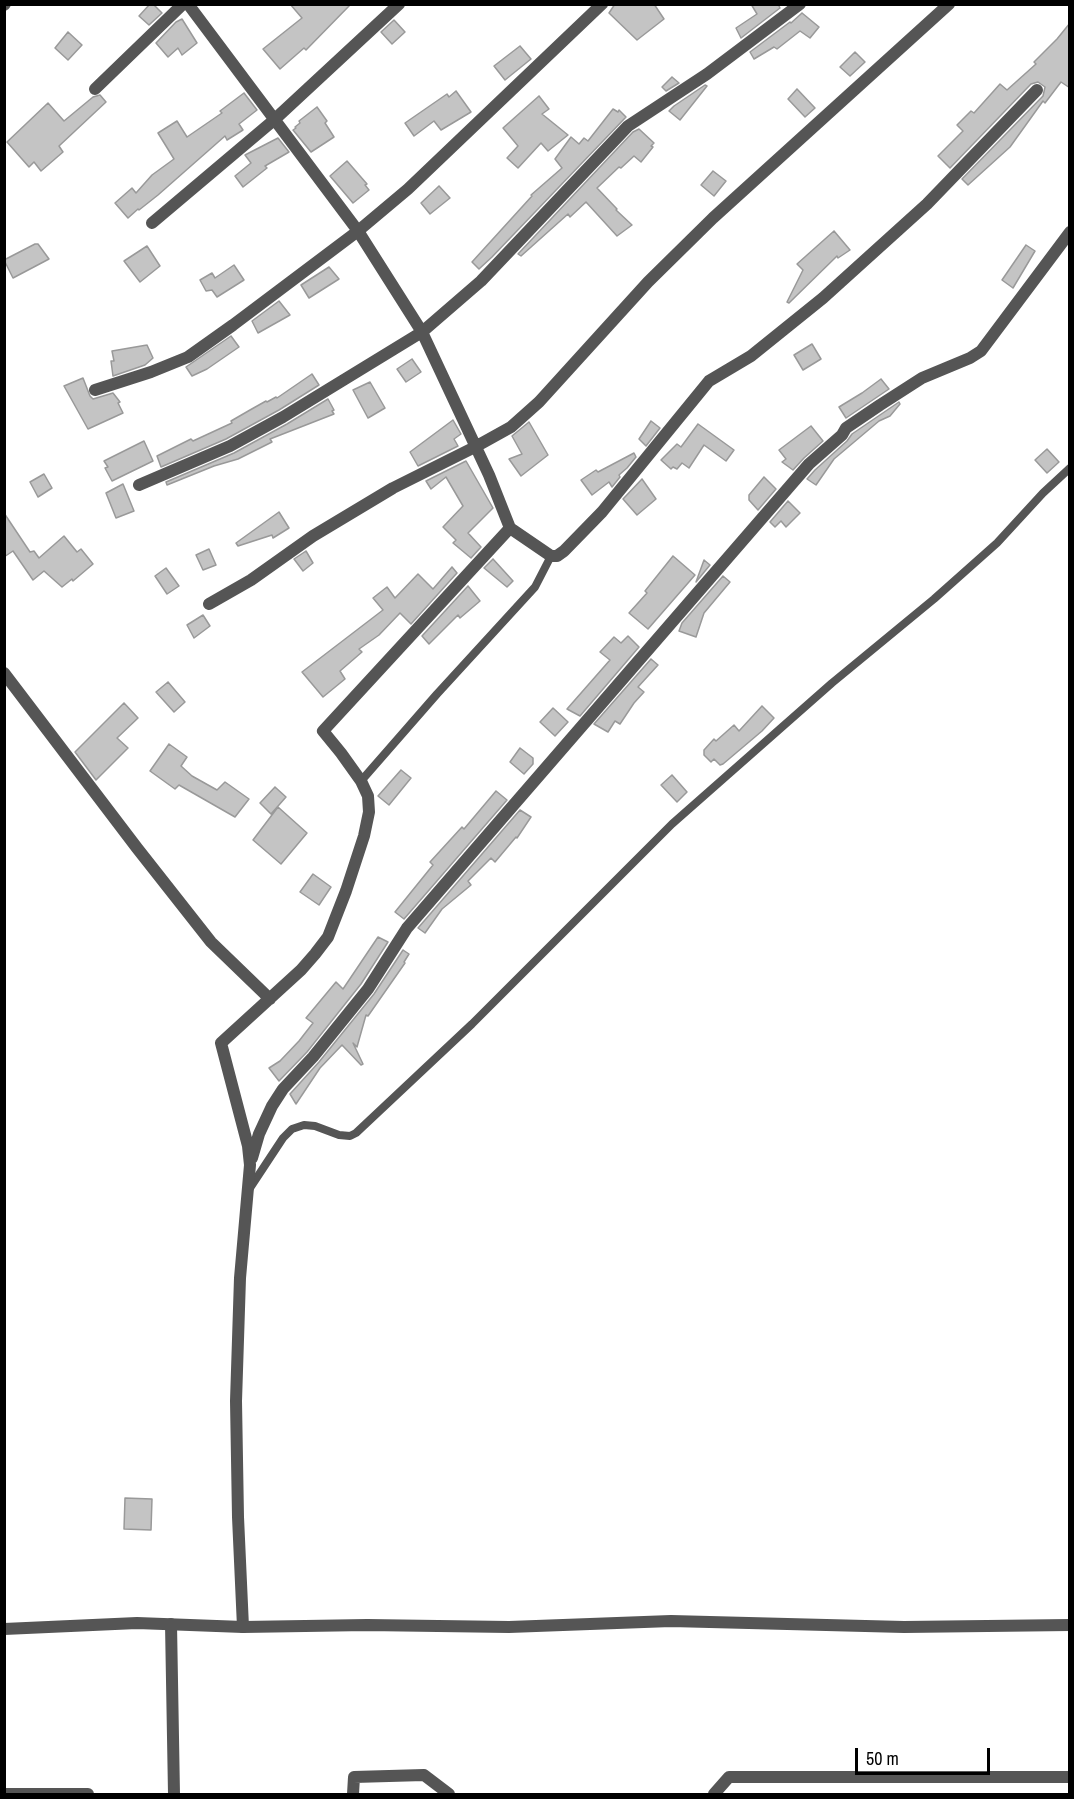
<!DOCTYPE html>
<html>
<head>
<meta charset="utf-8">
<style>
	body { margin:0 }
	#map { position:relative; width:1074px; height:1799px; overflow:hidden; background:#fff; font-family:"Archivo Narrow",sans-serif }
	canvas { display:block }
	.frame { position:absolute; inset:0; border:6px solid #000; pointer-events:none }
	.scale { position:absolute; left:855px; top:1748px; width:135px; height:27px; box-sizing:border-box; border:3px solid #000; border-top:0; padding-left:8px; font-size:18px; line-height:21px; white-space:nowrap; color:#000; -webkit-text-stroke:4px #fff; paint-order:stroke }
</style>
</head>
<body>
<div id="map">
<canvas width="1074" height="1799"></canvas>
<div class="frame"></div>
<div class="scale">50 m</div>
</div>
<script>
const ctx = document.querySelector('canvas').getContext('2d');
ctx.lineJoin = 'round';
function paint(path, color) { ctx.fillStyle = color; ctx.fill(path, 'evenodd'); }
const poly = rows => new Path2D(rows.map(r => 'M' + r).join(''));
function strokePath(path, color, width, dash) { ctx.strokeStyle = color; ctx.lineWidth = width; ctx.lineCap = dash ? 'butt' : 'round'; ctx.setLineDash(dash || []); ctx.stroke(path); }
const building = poly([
	[150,4,153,4,162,13,149,25,139,16,150,4],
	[290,4,351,4,306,50,304,48,280,69,263,49,302,18,290,4],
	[615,4,654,4,664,19,637,40,609,13,615,4],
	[751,4,778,4,780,8,741,38,736,28,757,14,751,4],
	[802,13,819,27,810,38,800,31,777,49,774,47,754,59,750,52,790,22,791,23,802,13],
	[182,19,197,43,182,55,178,48,168,57,156,43,176,22,182,19],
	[394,20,405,32,392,44,381,32,394,20],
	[1070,23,1070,88,1061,82,1045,103,1043,101,1010,147,968,185,962,179,1043,96,1045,87,1038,82,1031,84,950,168,938,156,963,131,957,125,971,111,974,113,1000,84,1007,90,1036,64,1034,62,1057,39,1070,23],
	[68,32,82,45,68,60,55,48,68,32],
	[520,46,531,59,505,80,494,66,520,46],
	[855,52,865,62,850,76,840,67,855,52],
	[672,77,679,83,666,91,662,87,672,77],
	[705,85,707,86,680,120,669,111,674,106,705,85],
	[797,89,815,108,805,117,788,99,797,89],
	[456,91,471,112,441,130,434,121,414,136,405,123,447,94,449,97,456,91],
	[244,93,257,110,239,124,243,130,227,140,225,136,158,195,139,210,138,209,128,218,115,203,132,188,136,193,152,175,174,159,158,133,177,121,187,137,222,113,220,111,244,93],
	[100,95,106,102,59,146,63,152,41,171,34,162,29,167,7,142,48,103,64,121,93,97,100,95],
	[539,96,549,109,542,114,568,135,548,151,541,143,518,168,507,158,518,146,503,128,539,96],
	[317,107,327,121,325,123,334,137,311,152,293,130,296,128,295,127,300,123,299,121,317,107],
	[613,109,618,112,619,110,626,117,492,257,479,269,472,262,532,196,531,195,562,168,555,159,571,137,579,144,584,138,588,141,613,109],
	[639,129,654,143,651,146,653,147,641,162,634,156,621,168,619,167,597,188,617,209,616,210,632,225,617,236,586,202,570,217,568,214,521,256,518,254,633,132,639,129],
	[278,138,289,152,265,166,267,168,243,187,235,176,251,163,245,155,278,138],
	[347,161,367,184,365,185,369,190,353,203,330,176,347,161],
	[713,171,726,181,714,196,701,185,713,171],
	[439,186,450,198,430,214,421,203,439,186],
	[834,231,850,250,838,258,837,256,789,303,787,302,803,270,797,264,834,231],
	[35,244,38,244,49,259,13,278,4,260,35,244],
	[1026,245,1035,251,1013,288,1002,280,1026,245],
	[147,246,160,266,140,282,124,261,147,246],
	[234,265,244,280,217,297,212,290,206,291,200,280,212,273,215,278,234,265],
	[329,267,339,279,309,298,301,285,329,267],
	[279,301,290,315,258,333,252,321,279,301],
	[231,336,239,347,207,369,192,376,186,367,231,336],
	[812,344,821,359,803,370,794,355,812,344],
	[147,345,153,358,145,365,113,376,111,361,114,361,112,351,147,345],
	[412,359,421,372,406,382,397,369,412,359],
	[312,374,319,385,279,410,226,439,161,467,157,456,191,439,193,441,232,423,231,421,250,410,266,401,267,402,276,397,277,398,312,374],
	[83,378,90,396,93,399,113,393,120,402,118,403,123,413,88,429,64,386,83,378],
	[881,379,889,389,846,418,839,407,862,393,881,379],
	[370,382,385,408,368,418,353,390,370,382],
	[328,399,334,410,332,411,334,414,270,439,272,442,238,459,214,466,167,485,166,482,234,453,287,424,328,399],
	[899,402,900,404,890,416,879,421,834,459,816,485,807,479,815,470,847,441,852,434,899,402],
	[453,420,461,434,454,439,458,446,418,466,410,452,453,420],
	[651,421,660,428,646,446,639,439,651,421],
	[529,422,548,455,521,476,509,459,522,454,512,436,529,422],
	[698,424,734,450,726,461,704,445,689,468,682,463,677,469,673,467,671,469,661,460,677,444,681,447,698,424],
	[811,426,823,441,804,458,793,470,782,462,786,459,779,450,811,426],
	[144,441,153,461,112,481,105,468,108,467,104,461,144,441],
	[1047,449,1059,462,1047,473,1035,460,1047,449],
	[634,453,636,457,627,468,619,475,620,477,612,487,609,482,592,495,581,480,596,470,598,472,634,453],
	[466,461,493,508,468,533,481,547,471,558,453,543,456,540,443,527,463,506,446,477,431,489,426,481,466,461],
	[44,474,52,488,38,497,30,482,44,474],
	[764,477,776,489,758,510,749,500,749,495,764,477],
	[642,479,656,499,637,515,623,499,642,479],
	[123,484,134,511,116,518,106,493,123,484],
	[788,501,800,513,786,527,781,521,775,527,770,522,788,501],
	[279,512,289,528,273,538,272,535,238,546,236,543,279,512],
	[4,513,30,552,34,551,39,558,64,536,77,552,81,549,93,564,73,581,72,579,62,587,44,571,33,580,13,551,4,557,4,513],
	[209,549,216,565,203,570,196,555,209,549],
	[306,551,313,563,303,571,294,559,306,551],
	[673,556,695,575,648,629,629,613,647,593,645,591,673,556],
	[493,559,513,581,507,587,484,568,493,559],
	[704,560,710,565,696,582,704,560],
	[452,567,457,573,411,624,400,613,379,635,359,649,362,652,340,671,345,679,323,697,302,672,383,610,373,598,387,587,395,598,418,574,433,589,452,567],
	[166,568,179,586,167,594,155,576,166,568],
	[723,576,730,582,704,613,696,637,679,631,682,623,723,576],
	[468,586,480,601,460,618,458,615,429,644,422,636,468,586],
	[203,615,210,626,194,638,187,625,203,615],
	[628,636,639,647,580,716,567,709,610,660,600,652,614,637,621,643,628,636],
	[651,659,658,665,638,687,644,692,634,703,620,724,615,721,608,732,594,724,651,659],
	[168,682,185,702,174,712,156,692,168,682],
	[124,703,138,718,117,738,128,748,96,780,75,752,124,703],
	[762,706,774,718,762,731,723,764,720,765,714,759,711,762,704,755,704,750,714,739,716,741,734,725,739,731,762,706],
	[553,708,568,722,555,736,540,722,553,708],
	[169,744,187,757,181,766,192,776,217,790,225,782,249,799,235,817,179,785,175,789,150,771,169,744],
	[520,748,533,758,533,764,524,774,510,762,520,748],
	[401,770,411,778,389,805,378,796,401,770],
	[672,775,687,792,677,802,661,785,672,775],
	[275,787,286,797,271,814,260,803,275,787],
	[496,791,507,800,404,919,395,912,433,865,430,862,462,827,464,829,496,791],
	[278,807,307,833,281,864,253,840,278,807],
	[520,810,531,817,517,838,516,837,495,862,491,858,468,881,471,885,442,909,425,933,418,928,520,810],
	[313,874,331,887,319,905,300,892,313,874],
	[378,937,388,942,361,984,307,1052,279,1081,269,1068,280,1061,299,1041,313,1023,306,1018,336,982,343,989,378,937],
	[403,950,409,954,404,962,405,963,368,1016,366,1015,357,1047,353,1043,363,1064,361,1065,342,1045,320,1068,296,1104,290,1094,319,1062,374,994,403,950],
	[125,1498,152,1499,151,1530,124,1529,125,1498]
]);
const service = poly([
	[361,781,437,694,535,587,551,556],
	[250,1188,283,1138,292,1129,304,1125,315,1126,339,1135,350,1136,356,1133,472,1024,672,824,832,683,934,599,997,543,1043,493,1070,468]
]);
const minor = poly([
	[188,4,358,231,422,332,489,475,510,528,323,731,341,753,361,781,368,796,369,812,364,836,346,891,328,937,315,954,301,970,221,1043,248,1146,250,1165,240,1278,236,1401,238,1517,243,1627],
	[4,5,5,4],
	[95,89,183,4],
	[152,223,274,120,399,4],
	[95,390,151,372,188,357,233,325,358,231,408,189,602,4],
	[139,485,230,446,283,417,422,332,481,281,628,126,707,74,800,4],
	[510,528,551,556,557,556,564,551,602,512,709,381,751,356,823,298,927,204,1037,90],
	[209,604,251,580,313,536,393,488,475,447,511,427,539,402,648,282,713,218,949,4],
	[4,673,137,848,211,942,270,999],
	[252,1158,259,1134,272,1106,283,1089,313,1057,368,989,407,928,809,464,842,435,846,428,880,405,922,378,970,358,981,351,1070,232],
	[171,1624,174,1794],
	[4,1794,88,1794],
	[353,1794,354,1777,424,1775,449,1794],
	[714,1794,729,1777,1070,1777]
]);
const tertiary = poly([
	[4,1629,137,1623,243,1627,367,1625,509,1627,671,1621,904,1627,1070,1625]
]);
paint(building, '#c4c4c4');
strokePath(building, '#999', 1.5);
strokePath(service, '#555', 8);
strokePath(minor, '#555', 12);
strokePath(tertiary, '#555', 12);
</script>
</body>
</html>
